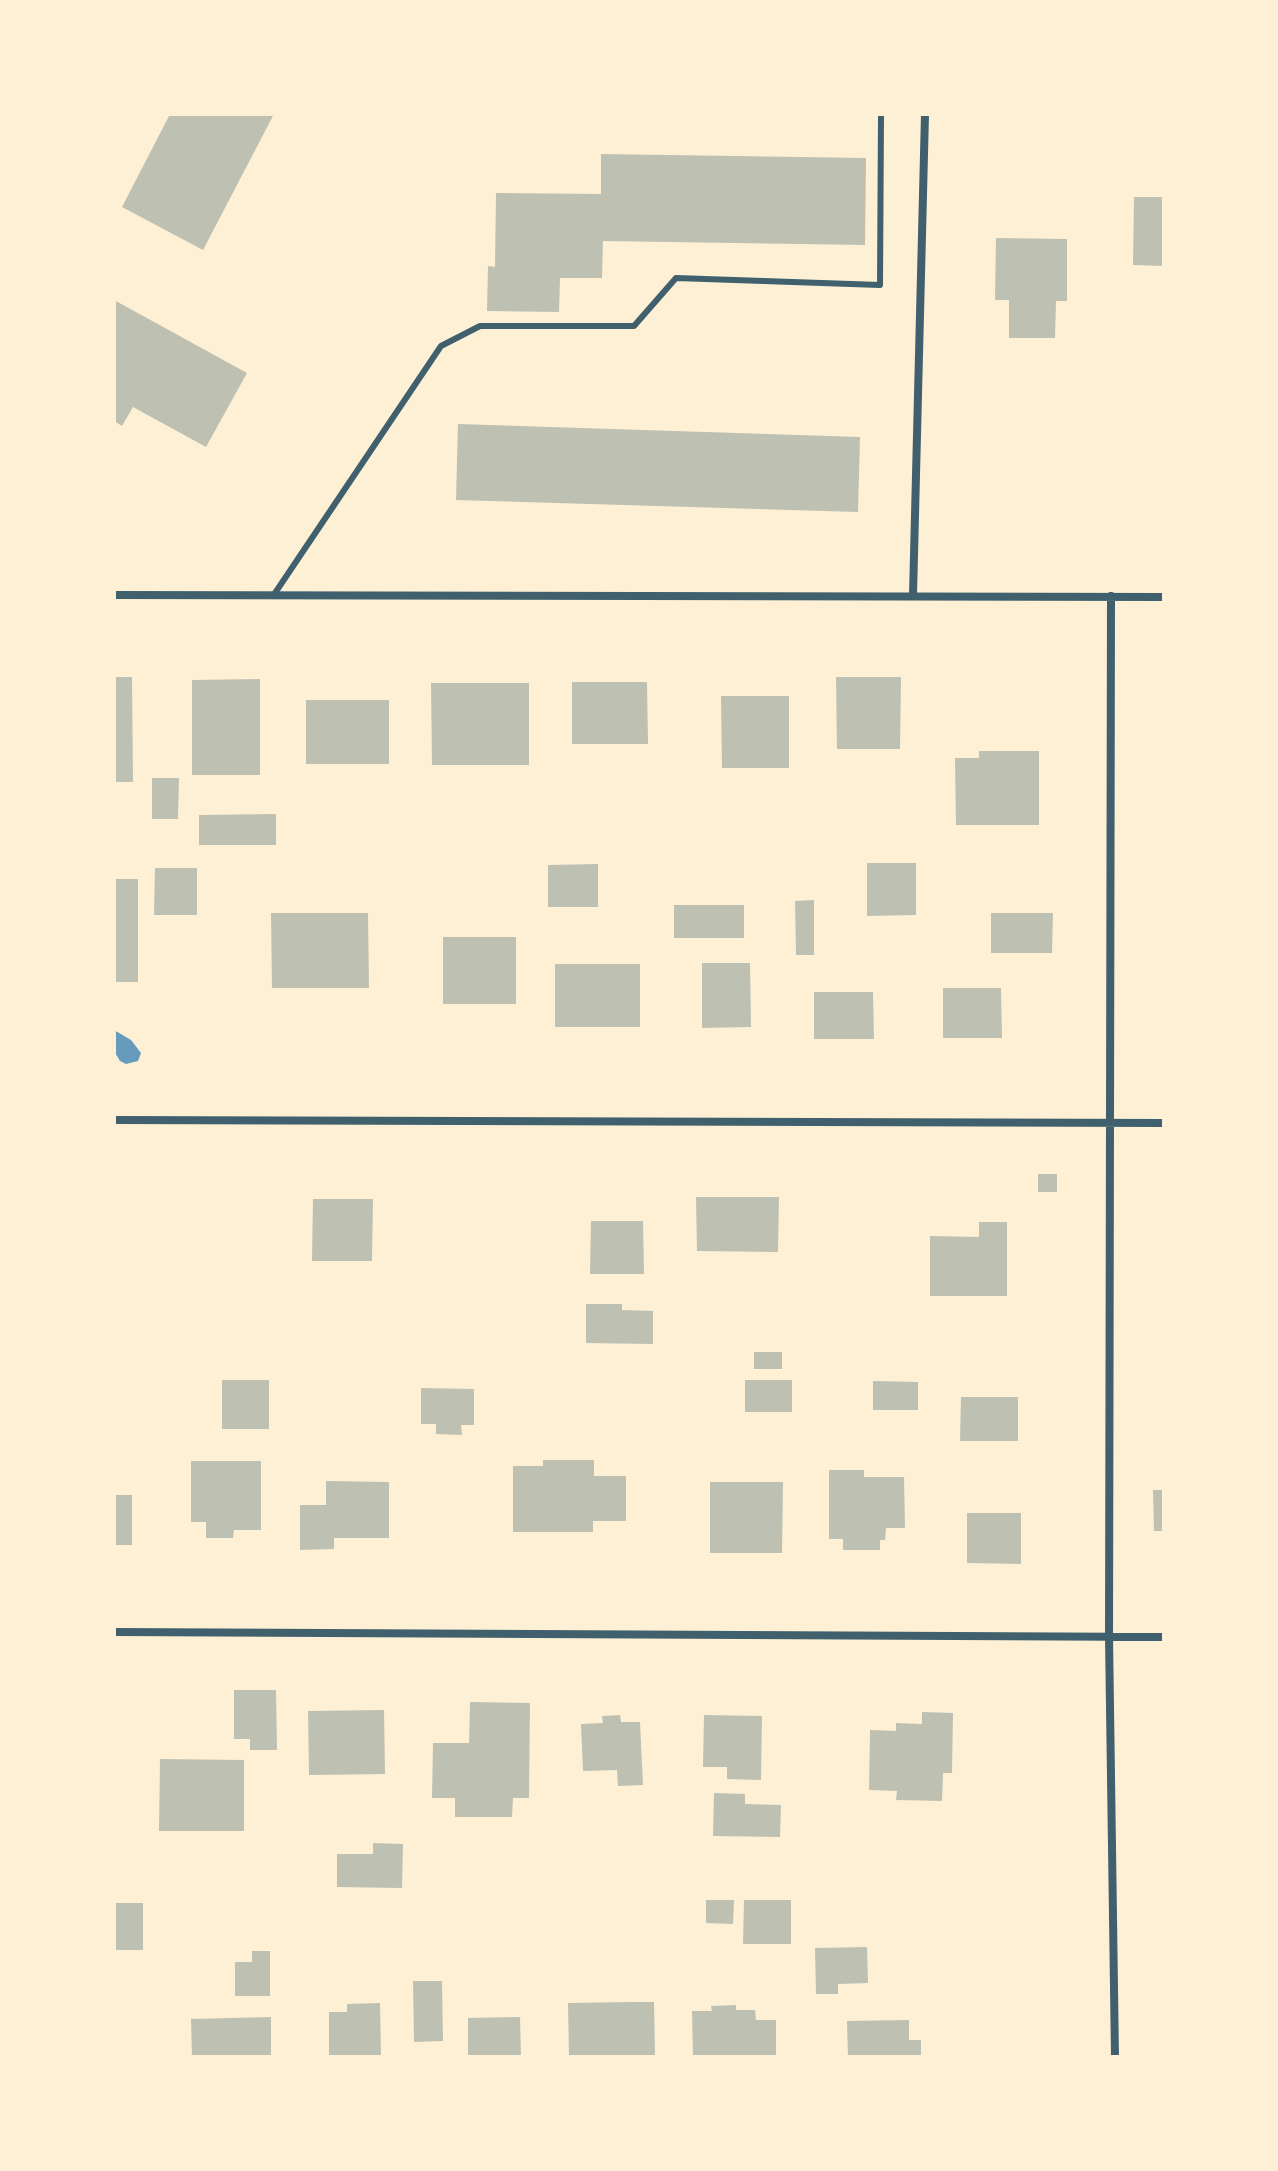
<!DOCTYPE html>
<html>
<head>
<meta charset="utf-8">
<style>
	body { margin:0 }
	#map { position:relative; width:1278px; height:2171px; overflow:hidden; background:#fdf0d5; font-family:Inter,sans-serif }
	canvas { display:block }
	.frame { position:absolute; inset:0; border:116px solid #fdf0d5; pointer-events:none }
</style>
</head>
<body>
<div id="map">
<canvas width="1278" height="2171"></canvas>
<div class="frame"></div>
</div>
<script>
const ctx = document.querySelector('canvas').getContext('2d');
ctx.lineJoin = 'round';
function paint(path, color) { ctx.fillStyle = color; ctx.fill(path, 'evenodd'); }
const poly = rows => new Path2D(rows.map(r => 'M' + r).join(''));
function strokePath(path, color, width, dash) { ctx.strokeStyle = color; ctx.lineWidth = width; ctx.lineCap = dash ? 'butt' : 'round'; ctx.setLineDash(dash || []); ctx.stroke(path); }
const water = poly([
	[114,1030,131,1040,141,1053,138,1061,126,1064,120,1061,114,1051]
]);
const building = poly([
	[170,114,274,114,203,250,122,207],
	[601,154,866,158,865,245,603,241,602,278,560,278,559,312,487,311,488,266,495,267,496,193,601,194],
	[1134,197,1164,197,1164,266,1133,265],
	[996,238,1067,239,1067,301,1056,301,1055,338,1009,338,1009,300,995,300],
	[114,300,247,373,206,447,133,407,122,426,114,421],
	[458,424,860,437,858,512,456,500],
	[114,677,132,677,133,782,114,782],
	[836,677,901,677,900,749,837,749],
	[260,679,260,775,192,775,192,680],
	[572,682,647,682,648,744,572,744],
	[431,683,529,683,529,765,432,765],
	[721,696,789,696,789,768,722,768],
	[306,700,389,700,389,764,306,764],
	[979,751,1039,751,1039,825,956,825,955,758,979,758],
	[152,778,179,778,178,819,152,819],
	[276,814,276,845,199,845,199,815],
	[867,863,916,863,916,915,867,916],
	[598,864,598,907,548,907,548,865],
	[155,868,197,868,197,915,154,915],
	[114,879,138,879,138,982,114,982],
	[814,900,814,955,796,955,795,901],
	[674,905,744,905,744,938,674,938],
	[271,913,368,913,369,988,272,988],
	[991,913,1053,913,1052,953,991,953],
	[443,937,516,937,516,1004,443,1004],
	[702,963,750,963,751,1027,702,1028],
	[555,964,640,964,640,1027,555,1027],
	[943,988,1001,988,1002,1038,943,1038],
	[814,992,873,992,874,1039,814,1039],
	[1038,1174,1057,1174,1057,1192,1038,1192],
	[696,1197,779,1197,778,1252,697,1251],
	[313,1199,373,1199,372,1261,312,1261],
	[591,1221,643,1221,644,1274,590,1274],
	[979,1222,1007,1222,1007,1296,930,1296,930,1236,979,1237],
	[586,1304,622,1304,622,1310,653,1311,653,1344,586,1343],
	[754,1352,782,1352,782,1369,754,1369],
	[222,1380,269,1380,269,1429,222,1429],
	[745,1380,792,1380,792,1412,745,1412],
	[873,1381,918,1382,918,1410,873,1410],
	[421,1388,474,1389,474,1425,461,1425,462,1435,436,1434,436,1424,421,1424],
	[961,1397,1018,1397,1018,1441,960,1441],
	[543,1460,594,1460,594,1476,626,1476,626,1521,593,1521,593,1532,513,1532,513,1466,543,1466],
	[191,1461,261,1461,261,1530,234,1530,233,1538,206,1538,206,1522,191,1522],
	[829,1470,864,1470,864,1477,904,1477,905,1528,886,1528,885,1540,880,1540,880,1550,843,1550,843,1539,829,1539],
	[326,1481,389,1482,389,1538,334,1538,334,1549,300,1550,300,1505,326,1505],
	[710,1482,783,1482,782,1553,710,1553],
	[1153,1490,1164,1490,1164,1531,1154,1531],
	[114,1495,132,1495,132,1545,114,1545],
	[967,1513,1021,1513,1021,1564,967,1563],
	[234,1690,276,1690,277,1750,250,1750,250,1739,234,1739],
	[470,1702,530,1703,529,1798,513,1798,512,1817,455,1817,455,1798,432,1798,433,1743,469,1743],
	[384,1710,385,1774,309,1775,308,1711],
	[922,1712,953,1713,952,1773,943,1773,942,1801,896,1800,897,1791,869,1790,870,1730,896,1731,896,1723,922,1724],
	[620,1715,621,1722,640,1722,643,1785,618,1786,617,1770,583,1771,581,1724,603,1723,602,1716],
	[704,1715,762,1716,761,1780,727,1779,727,1767,703,1767],
	[160,1759,244,1760,244,1831,159,1831],
	[714,1793,745,1794,745,1804,781,1805,780,1837,713,1836],
	[373,1843,403,1844,402,1888,337,1887,337,1854,373,1854],
	[706,1900,734,1900,733,1924,706,1923],
	[744,1900,791,1900,791,1944,743,1944],
	[114,1903,143,1903,143,1950,114,1950],
	[867,1947,868,1983,838,1984,838,1994,816,1994,815,1948],
	[252,1951,270,1951,270,1996,235,1996,235,1962,252,1962],
	[413,1981,442,1981,443,2041,414,2042],
	[632,2002,654,2002,655,2057,569,2057,568,2003],
	[380,2003,381,2057,329,2057,329,2012,347,2012,347,2004],
	[736,2005,736,2010,755,2010,756,2020,776,2020,776,2057,693,2057,692,2011,712,2011,711,2006],
	[271,2017,271,2057,192,2057,191,2019],
	[520,2017,521,2057,468,2057,468,2018],
	[909,2020,909,2040,921,2040,921,2057,848,2057,847,2021]
]);
const service = poly([
	[273,596,441,346,480,326,634,326,676,278,880,285,881,114]
]);
const minor = poly([
	[114,595,1164,597],
	[913,595,925,114],
	[1111,596,1109,1637,1115,2057],
	[114,1120,1164,1123],
	[114,1632,1164,1637]
]);
paint(water, '#669bbc');
paint(building, '#bec0b2');
strokePath(service, '#3f606c', 6);
strokePath(minor, '#3f606c', 8);
</script>
</body>
</html>
